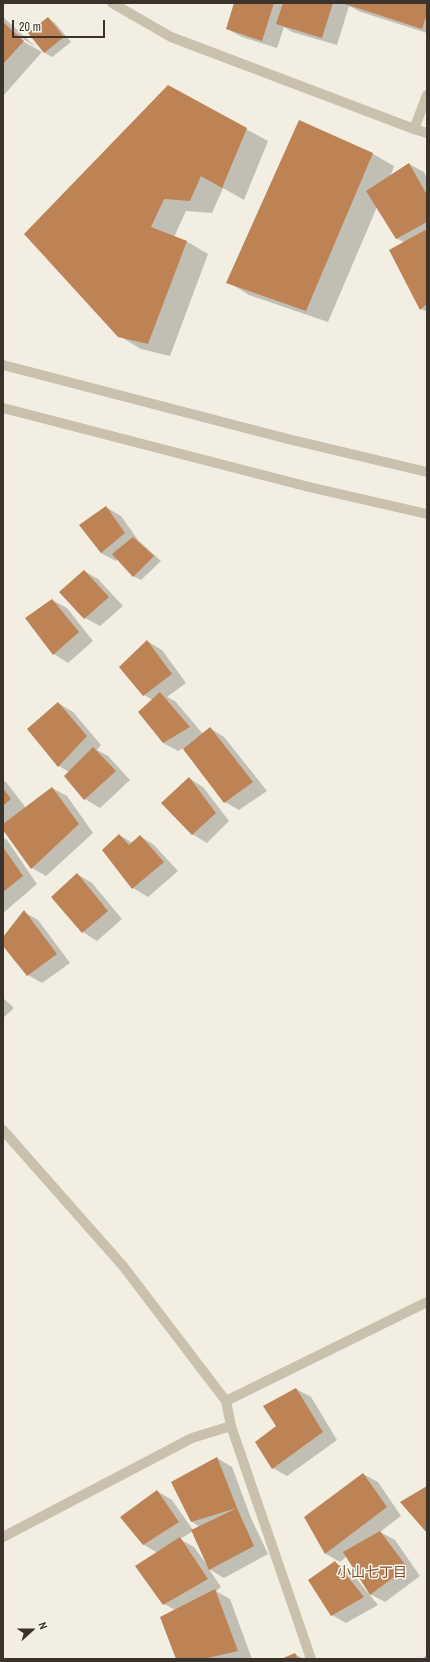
<!DOCTYPE html>
<html>
<head>
<meta charset="utf-8">
<style>
	body { margin:0 }
	#map { position:relative; width:430px; height:1662px; overflow:hidden; background:#f2eee2; font-family:"Archivo Narrow",sans-serif }
	canvas { display:block }
	.frame { position:absolute; inset:0; border:4px solid #39332c; pointer-events:none }
	.north { position:absolute; left:12px; top:1610px; width:40px; height:40px; -webkit-text-stroke:3px #faf7ee; paint-order:stroke; rotate:69deg; font-size:11px; font-weight:700; line-height:16px; text-align:center; color:#39332c }
	.north::after { content:''; display:block; margin:auto; width:14px; height:18px; background:#39332c; clip-path:polygon(50% 0,100% 100%,50% 72%,0 100%) }
	.scale { position:absolute; left:12px; top:20px; width:93px; height:18px; box-sizing:border-box; border:2px solid #39332c; border-top:0; padding-left:5px; font-size:12px; line-height:14px; white-space:nowrap; color:#39332c; -webkit-text-stroke:3px #faf7ee; paint-order:stroke }
</style>
</head>
<body>
<div id="map">
<canvas width="430" height="1662"></canvas>
<div class="frame"></div>
<div class="north">N</div>
<div class="scale">20 m</div>
</div>
<script>
const ctx = document.querySelector('canvas').getContext('2d');
ctx.lineJoin = 'round';
function paint(path, color) { ctx.fillStyle = color; ctx.fill(path, 'evenodd'); }
const poly = rows => new Path2D(rows.map(r => 'M' + r).join(''));
function strokePath(path, color, width, dash) { ctx.strokeStyle = color; ctx.lineWidth = width; ctx.lineCap = dash ? 'butt' : 'round'; ctx.setLineDash(dash || []); ctx.stroke(path); }
function label(font, color, halo, rows, align = 'center') {
  ctx.font = font + ' "Archivo Narrow","Noto Sans JP",sans-serif'; ctx.lineWidth = 3; ctx.setLineDash([]); ctx.textBaseline = 'middle'; ctx.strokeStyle = halo; ctx.fillStyle = color; for (const [text, x, y, turn = 0] of rows) {
    ctx.save(); ctx.translate(x, y); ctx.rotate((+turn || 0) * Math.PI / 180); ctx.textAlign = isNaN(turn) ? turn : align; if (halo) ctx.strokeText(text, 0, 0); ctx.fillText(text, 0, 0); ctx.restore();
  }
}
const shadow = poly([
	[235,3,427,3,427,33,361,12,349,6,337,45,292,32,284,27,277,48,242,37,227,29],
	[3,17,36,47,20,37,19,39,42,52,3,96],
	[48,18,55,23,71,42,52,57,45,53],
	[299,122,373,154,394,166,390,177,409,164,424,172,427,179,427,312,421,309,404,242,396,238,377,207,328,322,249,295,228,282],
	[246,129,268,141,244,200,223,188,212,213,186,211,174,237,186,241,208,254,170,356,141,349,119,336,26,234],
	[106,507,121,516,138,540,161,561,141,580,133,576,118,559,116,561,101,553,81,525],
	[84,571,98,579,123,606,100,626,85,618,60,592],
	[52,600,67,608,93,641,68,663,54,654,26,619],
	[147,641,162,650,186,683,167,697,175,701,203,734,210,728,224,737,267,791,239,810,225,802,183,748,178,751,163,743,153,700,144,695],
	[58,703,73,712,101,745,97,750,108,756,130,780,100,808,85,799,65,776,69,772,59,766],
	[189,778,203,787,229,821,207,843,192,834],
	[3,780,6,782,26,808,52,788,67,796,93,833,46,876,32,868,3,828],
	[119,835,133,843,140,836,154,845,178,871,148,897,133,888,103,850],
	[3,838,7,840,37,884,3,913],
	[77,874,92,883,122,919,97,941,83,932],
	[24,912,38,920,70,963,42,983,28,975,3,945,3,939],
	[3,998,14,1008,3,1018],
	[296,1389,311,1397,337,1440,287,1476,273,1468,278,1426],
	[217,1458,232,1467,251,1518,268,1554,224,1578,209,1569,221,1587,216,1591,230,1599,252,1659,178,1659,175,1610,164,1604,158,1553,144,1545,122,1517,157,1491,172,1500,193,1530,200,1527,192,1522],
	[193,1531,208,1565,207,1565,194,1547,180,1539],
	[363,1474,378,1482,401,1516,380,1532,395,1540,420,1576,385,1602,370,1594,347,1556,340,1562,326,1554,305,1518],
	[335,1563,350,1571,378,1605,346,1623,332,1615],
	[295,1654,304,1659,284,1659],
	[427,1654,427,1659,422,1659]
]);
const building = poly([
	[234,3,274,3,262,41,226,29],
	[283,3,333,3,322,38,276,24],
	[345,3,427,3,427,14,422,29,345,4],
	[48,17,64,37,44,53,28,33],
	[3,22,24,41,3,64],
	[168,85,247,128,222,188,201,176,190,201,164,199,151,227,187,241,148,344,118,337,24,234],
	[299,120,373,153,306,311,226,283],
	[409,163,427,195,427,222,396,239,366,191],
	[427,229,427,304,420,310,389,250],
	[106,506,125,533,101,553,79,525],
	[133,537,154,556,133,577,112,554],
	[84,570,109,597,84,619,59,592],
	[52,599,79,632,53,655,25,618],
	[147,640,172,674,143,696,119,667],
	[160,692,190,727,163,743,138,712],
	[58,702,87,736,58,767,27,729],
	[210,727,253,782,224,803,183,749],
	[93,747,116,771,84,800,64,776],
	[189,777,216,813,192,835,161,803],
	[52,787,79,824,31,869,3,830,3,824],
	[3,788,11,799,3,806],
	[119,834,129,845,140,835,164,862,132,889,102,850],
	[3,847,23,876,3,892],
	[77,873,108,911,82,933,51,897],
	[24,910,57,954,27,976,3,946,3,937],
	[296,1388,323,1432,272,1469,255,1442,276,1426,263,1406],
	[217,1457,237,1508,191,1522,171,1482],
	[363,1473,387,1507,325,1554,304,1517],
	[427,1486,427,1533,400,1502],
	[157,1490,179,1522,143,1545,120,1517],
	[237,1508,254,1546,209,1570,191,1530],
	[380,1531,407,1567,370,1595,343,1552],
	[180,1537,208,1579,163,1605,135,1566],
	[335,1561,364,1597,331,1616,308,1580],
	[215,1589,238,1651,203,1659,176,1659,160,1617],
	[295,1653,298,1659,281,1659]
]);
const minor = poly([
	[112,3,171,37,414,129,427,133],
	[414,129,427,95],
	[3,365,288,439,427,472],
	[3,408,309,487,427,514],
	[3,1130,123,1266,226,1401,231,1426,311,1659],
	[226,1401,427,1302],
	[3,1537,192,1438,231,1426]
]);
const neighbourhoodNames = [
	["小山七丁目",372,1573]
];
paint(shadow, '#0003');
paint(building, '#bd8354');
strokePath(minor, '#cac0ae', 10);
label('14px', '#82512b', '#faf7ee', neighbourhoodNames);
</script>
</body>
</html>
